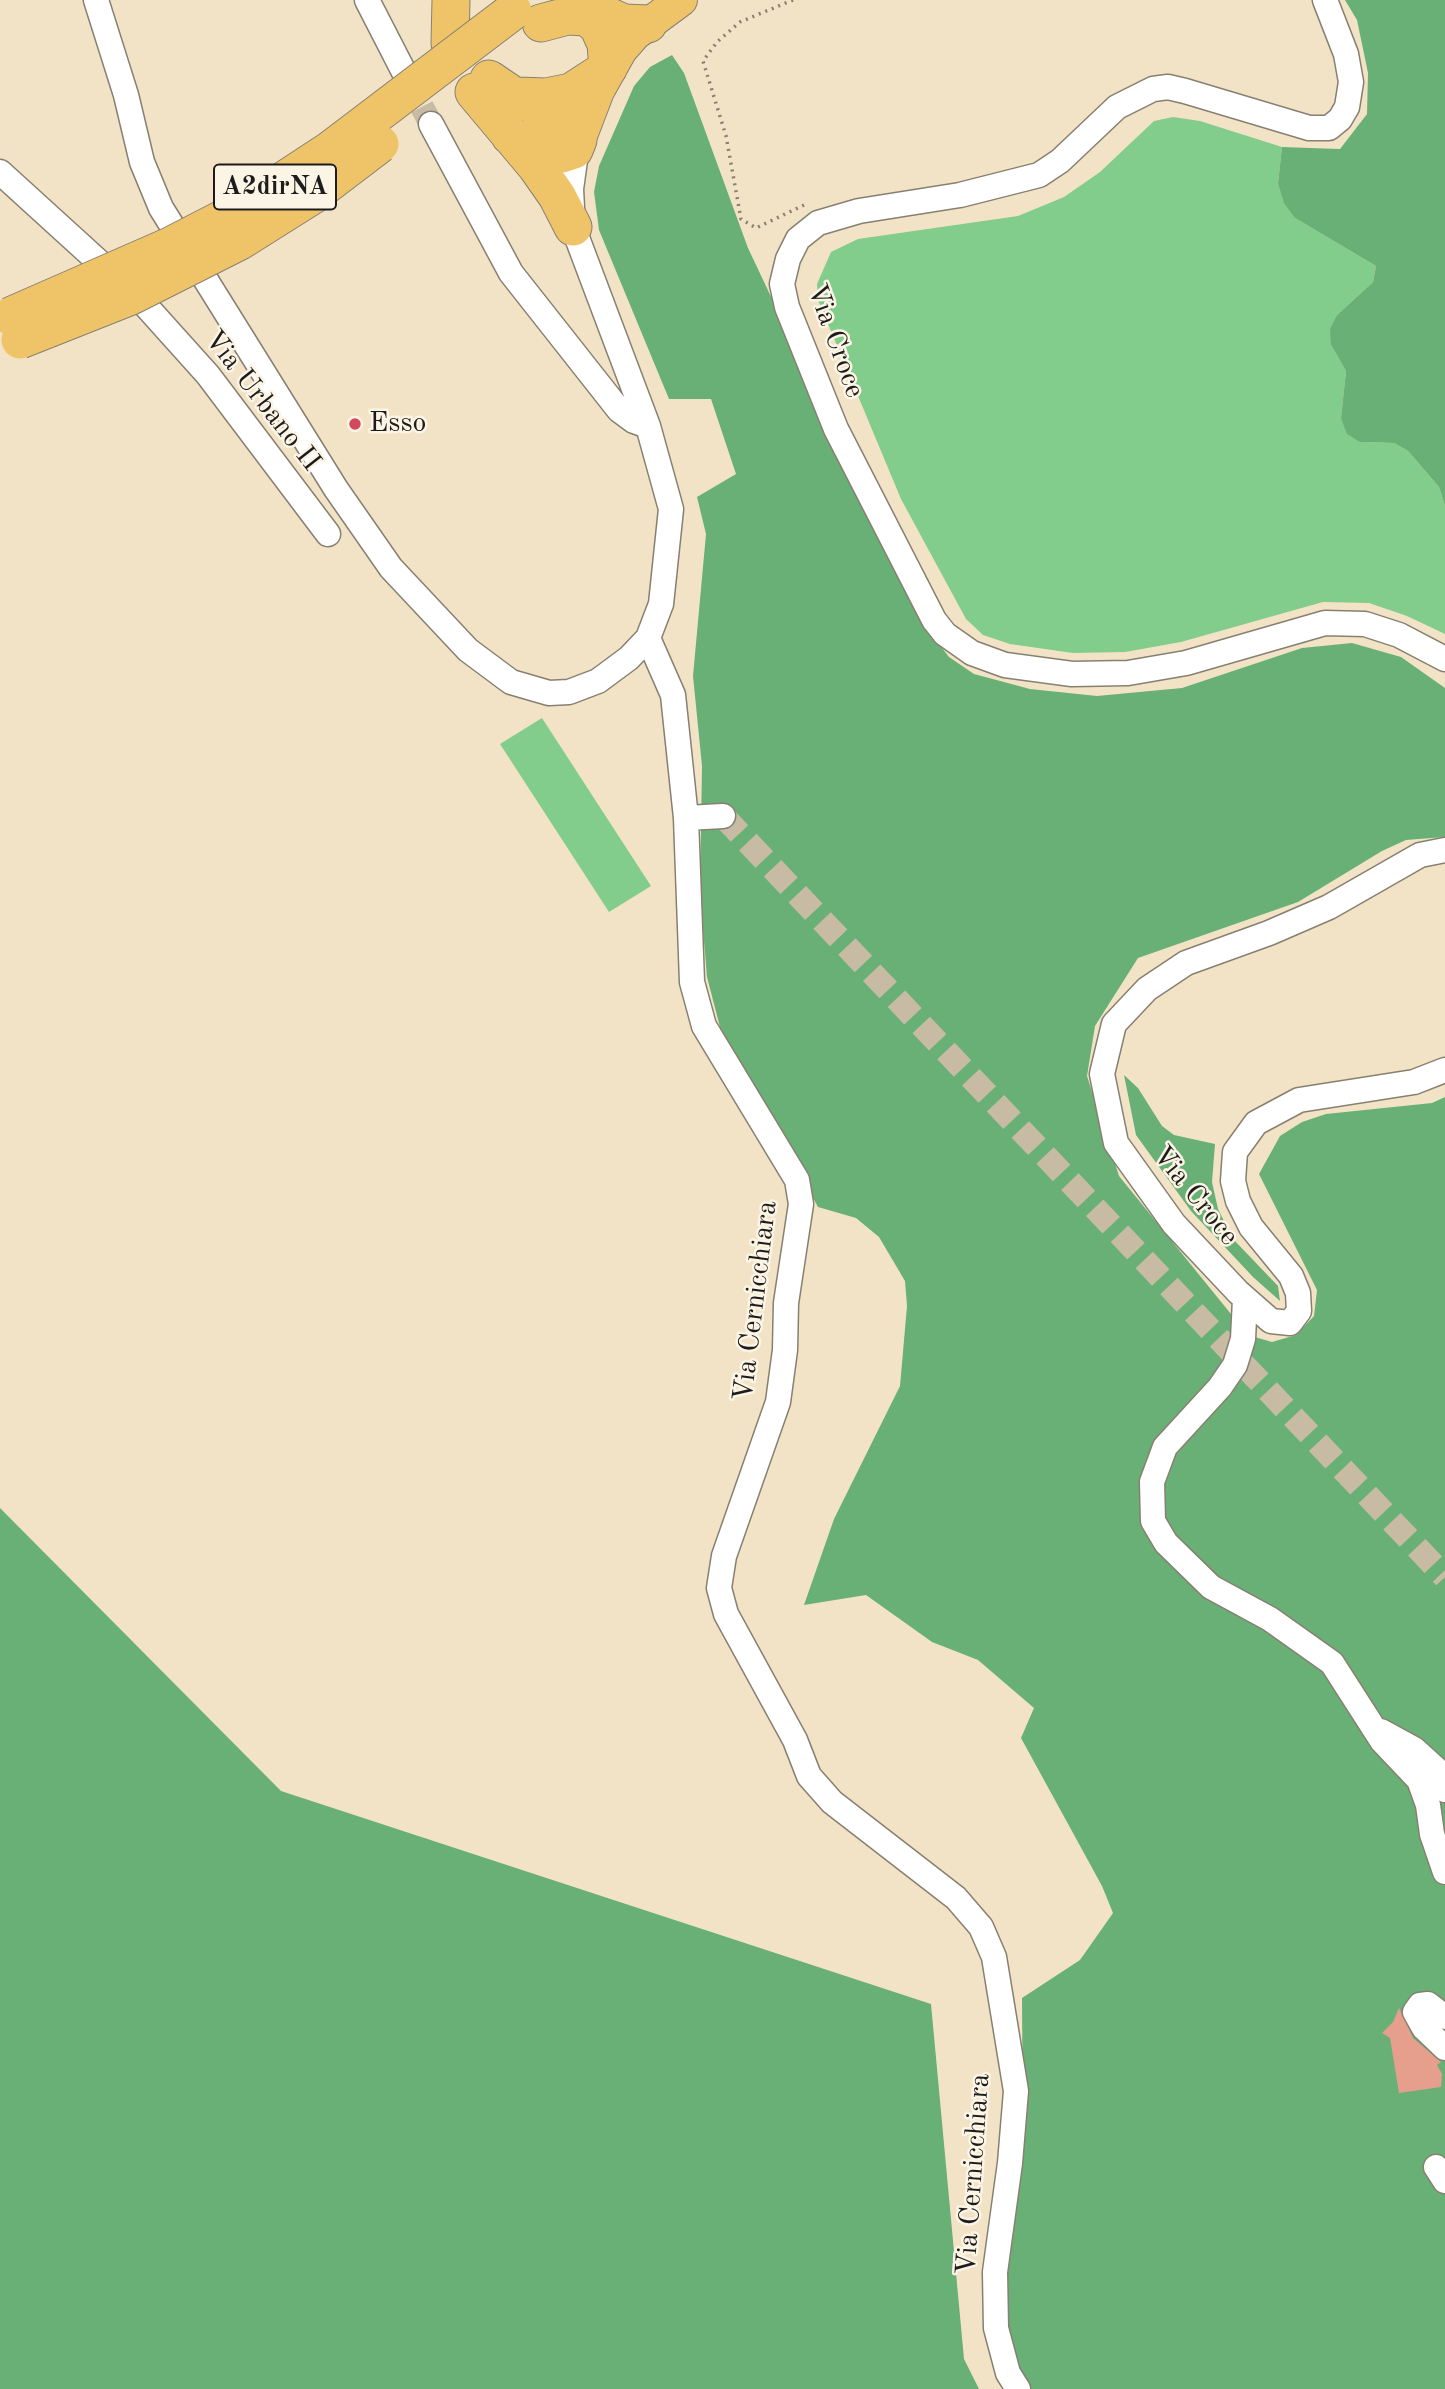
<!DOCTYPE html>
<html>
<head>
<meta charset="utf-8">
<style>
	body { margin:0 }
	canvas { display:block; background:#f2e3c6 }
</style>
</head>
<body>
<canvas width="1445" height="2389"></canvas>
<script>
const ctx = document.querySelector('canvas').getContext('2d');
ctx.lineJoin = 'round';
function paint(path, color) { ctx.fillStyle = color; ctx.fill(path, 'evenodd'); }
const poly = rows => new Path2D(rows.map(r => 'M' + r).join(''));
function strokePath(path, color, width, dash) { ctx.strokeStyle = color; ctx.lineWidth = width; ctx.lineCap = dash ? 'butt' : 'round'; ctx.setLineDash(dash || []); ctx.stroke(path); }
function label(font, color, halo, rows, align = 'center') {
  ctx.font = font + ' "Old Standard TT",serif'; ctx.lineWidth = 5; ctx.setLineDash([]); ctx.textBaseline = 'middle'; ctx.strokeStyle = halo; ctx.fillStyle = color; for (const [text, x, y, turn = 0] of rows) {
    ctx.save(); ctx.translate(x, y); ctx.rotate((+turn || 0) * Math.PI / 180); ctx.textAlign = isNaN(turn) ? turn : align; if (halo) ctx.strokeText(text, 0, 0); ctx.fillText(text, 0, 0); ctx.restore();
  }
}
const green = poly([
	[1173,117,1200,121,1282,147,1278,183,1295,218,1376,266,1373,282,1337,315,1331,345,1346,371,1341,418,1360,442,1394,443,1408,451,1439,487,1445,506,1445,634,1407,616,1369,603,1323,602,1181,642,1125,652,1073,653,1010,644,983,635,966,619,901,499,818,300,817,284,831,252,858,239,1018,216,1064,197,1100,172,1154,121],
	[542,718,651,886,609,912,500,744]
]);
const forest = poly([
	[1345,0,1445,0,1445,506,1439,487,1408,451,1394,443,1360,442,1347,434,1341,418,1346,371,1331,345,1330,329,1337,315,1373,282,1376,266,1295,218,1284,203,1278,183,1282,147,1340,149,1367,114,1368,73,1357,20],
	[672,55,684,73,748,248,929,631,949,657,974,674,1030,689,1097,696,1182,688,1302,648,1352,643,1401,657,1445,688,1445,837,1406,840,1382,851,1298,902,1138,958,1095,1026,1087,1076,1119,1176,1248,1335,1272,1342,1296,1335,1314,1316,1317,1290,1259,1174,1280,1136,1302,1122,1326,1114,1432,1103,1445,1097,1445,2389,1027,2389,1013,2371,1000,2295,1023,2144,1022,1998,1080,1960,1113,1913,1102,1886,1021,1738,1034,1708,978,1660,932,1642,866,1595,804,1605,834,1519,900,1386,907,1306,905,1281,879,1237,856,1218,818,1207,720,1027,707,977,700,893,702,766,693,676,706,534,697,497,736,474,711,399,669,399,599,230,594,192,599,166,634,86,650,67],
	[1124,1075,1138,1088,1162,1126,1174,1135,1215,1144,1212,1182,1218,1209,1233,1239,1278,1286,1280,1301,1253,1277,1191,1211,1136,1135],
	[0,1508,281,1791,931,2004,964,2359,979,2389,0,2389]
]);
const building = poly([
	[1399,2008,1413,2038,1441,2062,1437,2065,1442,2074,1441,2087,1399,2093,1390,2038,1382,2033,1393,2022]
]);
const minorTunnel = poly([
	[405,75,431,124],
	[723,816,1445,1577]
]);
const path = poly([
	[793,0,740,22,717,42,703,61,726,136,741,219,756,228,804,205]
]);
const minor = poly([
	[96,0,126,95,142,162,161,208,336,489,391,568,468,650,511,682,549,693,569,692,598,681,629,658,648,638,661,604,671,509,648,426,573,227,571,189,577,146],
	[367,0,405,74],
	[1325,0,1346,54,1351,82,1347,107,1340,119,1329,128,1309,128,1185,91,1168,87,1153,89,1117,107,1060,161,1039,175,960,195,859,211,818,223,798,239,788,259,782,284,787,307,836,429,934,620,945,634,972,653,1005,665,1072,674,1128,673,1186,663,1325,623,1365,624,1399,635,1445,659],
	[431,124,511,273,619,410,634,421,648,426],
	[0,172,100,263],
	[146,306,208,375,328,534],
	[648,638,673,695,686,818,692,982,704,1026,797,1180,801,1204,786,1303,785,1350,778,1402,724,1556,719,1588,726,1614,795,1740,809,1776,832,1802,956,1898,981,1927,994,1957,1016,2091,1010,2163,995,2272,996,2328,1008,2373,1018,2389],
	[686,818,723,816],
	[1445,850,1420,855,1329,907,1269,933,1186,963,1147,989,1114,1024,1102,1074,1116,1143,1174,1224,1238,1292,1271,1321,1290,1323,1299,1311,1298,1293,1291,1276,1251,1227,1238,1201,1233,1181,1235,1152,1256,1123,1299,1100,1414,1082,1445,1070],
	[1245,1299,1243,1339,1235,1365,1220,1387,1165,1447,1152,1482,1153,1521,1166,1543,1211,1587,1270,1619,1332,1663,1382,1741,1419,1780,1428,1805,1432,1834,1445,1872],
	[1381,1731,1414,1749,1436,1769,1445,1790],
	[1445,2017,1428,2004,1420,2005,1415,2012,1424,2028,1445,2048],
	[1436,2167,1445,2181]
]);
const major = poly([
	[577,146,598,91,621,50,635,34,681,0]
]);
const highway = poly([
	[541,23,586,11,599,12,624,23,648,24],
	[450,43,451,0],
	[489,79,514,96,567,121,577,131,578,140,574,150,562,154,510,136],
	[474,92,536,166,557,196,573,227],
	[518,96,546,97,571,92,608,68,606,44,598,26,586,17,570,16]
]);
const highwayBridge = poly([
	[10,316,170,246,234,213,330,150,513,11],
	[20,340,131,296,240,241,313,195,380,144]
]);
const markers = [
	[355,424,7,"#d1495b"]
];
const shields = [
	[275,187,122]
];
const shieldNames = [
	["A2dirNA",275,187]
];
const streetNames = [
	["Via Croce",835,341,70],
	["Via Urbano II",262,401,52],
	["Via Croce",1195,1196,51],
	["Via Cernicchiara",756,1301,-83],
	["Via Cernicchiara",974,2174,-86]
];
const poiNames = [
	["Esso",369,424]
];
paint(green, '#82cd8b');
paint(forest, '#69b077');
paint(building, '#e69f8d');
strokePath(minorTunnel, '#c7bba4', 24, [24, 12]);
strokePath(minor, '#878071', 27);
strokePath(major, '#878071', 34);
strokePath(highway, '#878071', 39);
strokePath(path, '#878071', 3.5, [2, 5]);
strokePath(minor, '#fff', 24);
strokePath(major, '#efc469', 32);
strokePath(highway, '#efc469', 37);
strokePath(highwayBridge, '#878071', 39, []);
strokePath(highwayBridge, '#efc469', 37);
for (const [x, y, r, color] of markers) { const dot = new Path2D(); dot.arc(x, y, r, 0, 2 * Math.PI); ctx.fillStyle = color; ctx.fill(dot); strokePath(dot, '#fcf5e5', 2.5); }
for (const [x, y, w] of shields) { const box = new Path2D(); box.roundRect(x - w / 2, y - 22.5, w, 45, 5); ctx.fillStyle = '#fcf5e5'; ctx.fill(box); strokePath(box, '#1c1c1c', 2); }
label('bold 26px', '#1c1c1c', null, shieldNames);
label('28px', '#1c1c1c', '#fcf5e5', streetNames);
label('28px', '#1c1c1c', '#fcf5e5', poiNames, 'left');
</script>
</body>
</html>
